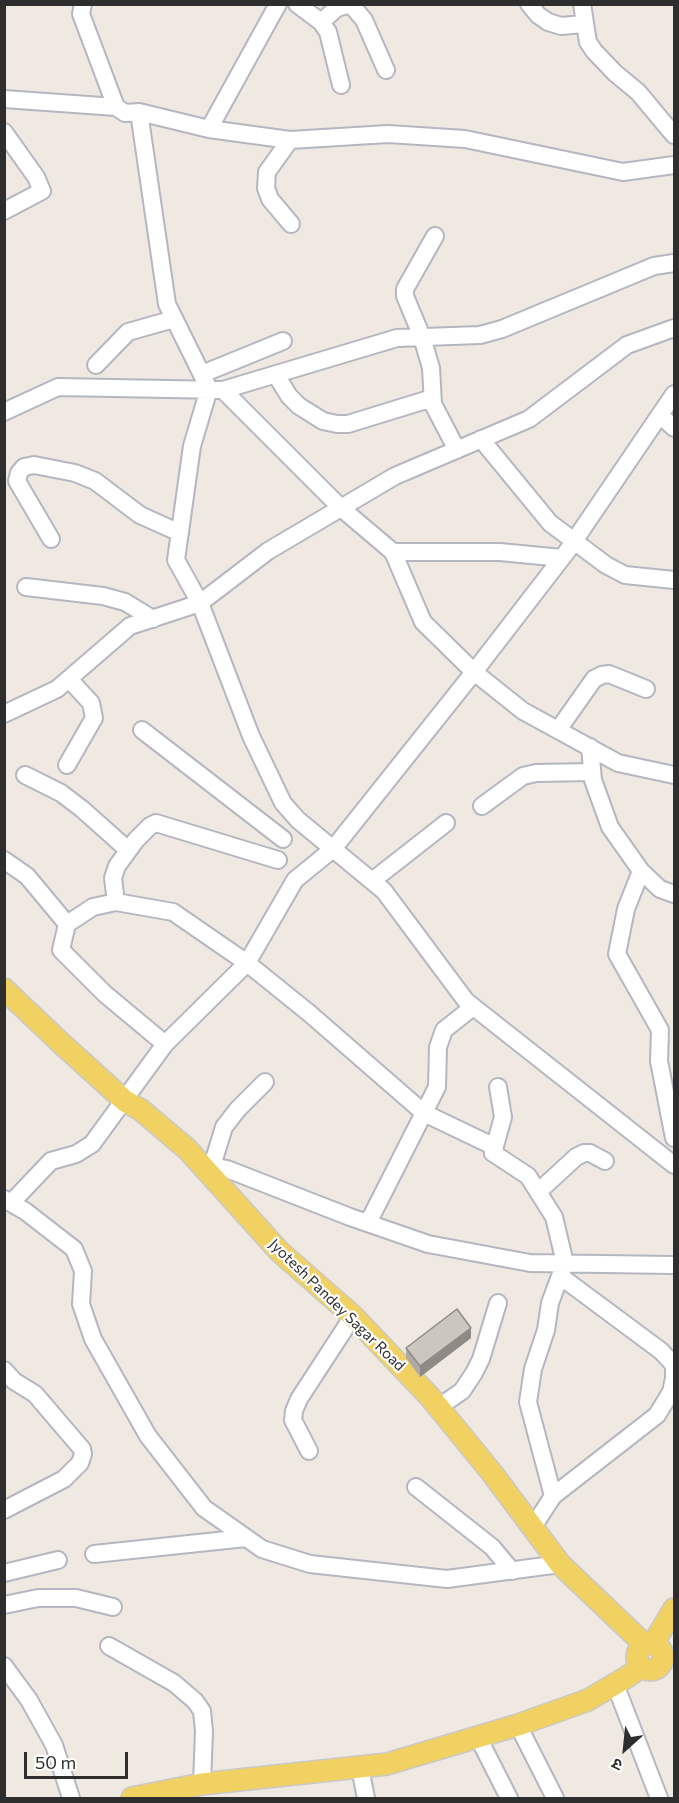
<!DOCTYPE html>
<html>
<head>
<meta charset="utf-8">
<style>
	body { margin:0 }
	#map { position:relative; width:679px; height:1803px; overflow:hidden; background:#efe9e1; font-family:Commissioner,"Noto Sans Devanagari",sans-serif }
	canvas { display:block }
	.frame { position:absolute; inset:0; border:6px solid #2e2e2e; pointer-events:none }
	.north { position:absolute; left:595px; top:1719px; width:60px; height:60px; -webkit-text-stroke:4px #fff; paint-order:stroke; rotate:207deg; font-size:16px; font-weight:700; line-height:24px; text-align:center; color:#2e2e2e }
	.north::after { content:''; display:block; margin:auto; width:21px; height:27px; background:#2e2e2e; clip-path:polygon(50% 0,100% 100%,50% 72%,0 100%) }
	.scale { position:absolute; left:24px; top:1752px; width:104px; height:27px; box-sizing:border-box; border:3px solid #2e2e2e; border-top:0; padding-left:8px; font-size:18px; line-height:21px; white-space:nowrap; color:#2e2e2e; -webkit-text-stroke:4px #fff; paint-order:stroke }
</style>
</head>
<body>
<div id="map">
<canvas width="679" height="1803"></canvas>
<div class="frame"></div>
<div class="north">उ</div>
<div class="scale">50 m</div>
</div>
<script>
const ctx = document.querySelector('canvas').getContext('2d');
ctx.lineJoin = 'round';
const poly = rows => new Path2D(rows.map(r => 'M' + r).join(''));
function strokePath(path, color, width, dash) { ctx.strokeStyle = color; ctx.lineWidth = width; ctx.lineCap = dash ? 'butt' : 'round'; ctx.setLineDash(dash || []); ctx.stroke(path); }
function paint(path, color) { ctx.fillStyle = color; ctx.fill(path, 'evenodd'); }
function label(font, color, halo, rows, align = 'center') {
  ctx.font = font + ' Commissioner,sans-serif'; ctx.lineWidth = 4.5; ctx.setLineDash([]); ctx.textBaseline = 'middle'; ctx.strokeStyle = halo; ctx.fillStyle = color; for (const [text, x, y, turn = 0] of rows) {
    ctx.save(); ctx.translate(x, y); ctx.rotate((+turn || 0) * Math.PI / 180); ctx.textAlign = isNaN(turn) ? turn : align; if (halo) ctx.strokeText(text, 0, 0); ctx.fillText(text, 0, 0); ctx.restore();
  }
}
const minor = poly([
	[83,4,81,14,116,107],
	[297,4,321,22,328,32,341,85],
	[529,4,538,15,548,22,561,26,583,24],
	[582,4,588,42,594,51,615,73,638,92,674,135],
	[321,22,337,8,347,5,353,7,364,20,386,70],
	[4,99,116,107,125,113,139,112,209,129,290,140,388,134,465,139,623,172,674,165],
	[139,112,167,304,209,389,192,446,176,560,200,603,251,736,283,803,298,820,384,891,466,1001,674,1165],
	[209,129,278,4],
	[4,132,36,177,42,191,4,211],
	[290,140,267,172,266,188,270,199,291,224],
	[96,365,128,332,174,319],
	[202,374,283,341],
	[276,375,289,396,299,406,323,421,337,424,348,424,426,400,433,404,457,450],
	[223,390,397,338,480,335,502,329,654,266,674,263],
	[433,404,431,368,422,337,405,296,405,289,435,236],
	[4,412,58,387,223,390,341,508,393,552,423,622,474,672,523,711,618,763,674,775],
	[660,415,674,428],
	[481,439,550,523,606,565,625,575,674,580],
	[51,539,17,481,19,473,24,467,34,465,75,473,95,481,140,515,180,533],
	[393,552,500,552,562,558],
	[26,587,103,596,125,602,153,619],
	[4,714,57,689,130,626,200,603,268,551,395,476,529,419,627,345,674,328],
	[142,730,283,839],
	[558,730,594,679,602,675,609,674,646,689],
	[590,747,593,780,610,827,641,871,660,889,674,894],
	[67,765,94,718,91,703,69,679],
	[25,775,61,793,82,809,128,850],
	[482,806,523,776,536,773,592,772],
	[4,860,27,876,67,924],
	[641,871,626,909,617,954,660,1030,659,1061,674,1138],
	[372,881,446,823],
	[116,902,113,878,117,866,136,840,150,826,156,823,278,860],
	[165,1044,105,994,61,950,67,924,93,907,116,902,173,912,247,963,309,1013,424,1113,495,1147],
	[498,1087,503,1117,493,1153,528,1176,554,1217,565,1263,550,1303,546,1330,533,1369,528,1402,553,1496,533,1527],
	[201,1164,227,1169,350,1217,428,1244,530,1263,674,1265],
	[212,1166,224,1127,238,1109,265,1082],
	[538,1192,576,1157,584,1153,590,1153,605,1161],
	[4,1199,25,1211,74,1249,83,1271,81,1304,93,1339,148,1436,204,1508,262,1549,310,1564,447,1579,560,1564],
	[11,1203,51,1161,76,1154,92,1144,165,1044,247,963,295,880,333,849,474,672,568,550,674,394],
	[368,1223,437,1087,438,1047,444,1030,473,1007],
	[4,1370,14,1381,35,1394,82,1449,83,1454,80,1463,64,1479,4,1510],
	[439,1407,462,1391,474,1373,481,1359,498,1303],
	[309,1451,293,1420,294,1411,299,1399,353,1316],
	[416,1487,492,1547,512,1571],
	[553,1496,657,1415,671,1392,674,1378,674,1365,661,1351,560,1276],
	[94,1554,246,1538],
	[4,1573,58,1560],
	[4,1605,38,1598,76,1598,113,1607],
	[109,1646,174,1683,195,1701,202,1711,204,1731,202,1784],
	[4,1666,29,1700,54,1745,71,1798],
	[615,1684,659,1798],
	[518,1725,555,1798],
	[478,1737,509,1798],
	[360,1768,366,1798]
]);
const major = poly([
	[4,989,62,1044,125,1101,141,1110,187,1149,280,1252,353,1316,430,1397,492,1473,560,1564,645,1645],
	'637 1657a13 13 0 1 1 26 0a13 13 0 1 1-26 0Z',
	[653,1644,674,1609],
	[132,1798,202,1784,387,1764,518,1725,588,1700,627,1677,641,1667]
]);
const wall = poly([
	[471,1338,420,1377,406,1358,406,1348]
]);
const shadedWall = poly([
	[471,1328,471,1338,420,1377,420,1366]
]);
const building = poly([
	[457,1309,471,1328,420,1366,406,1348,457,1309]
]);
const streetNames = [
	["Jyotesh Pandey Sagar Road",337,1305,44]
];
strokePath(minor, '#b4b7c1', 20);
strokePath(major, '#c9c9c9', 24);
strokePath(minor, '#fff', 16);
strokePath(major, '#f2d163', 21);
paint(wall, '#afaba4');
paint(shadedWall, '#8e8b86');
paint(building, '#cbc7bf');
strokePath(building, '#8e8b86', 1.5);
label('15px', '#2e2e2e', '#fff', streetNames);
</script>
</body>
</html>
